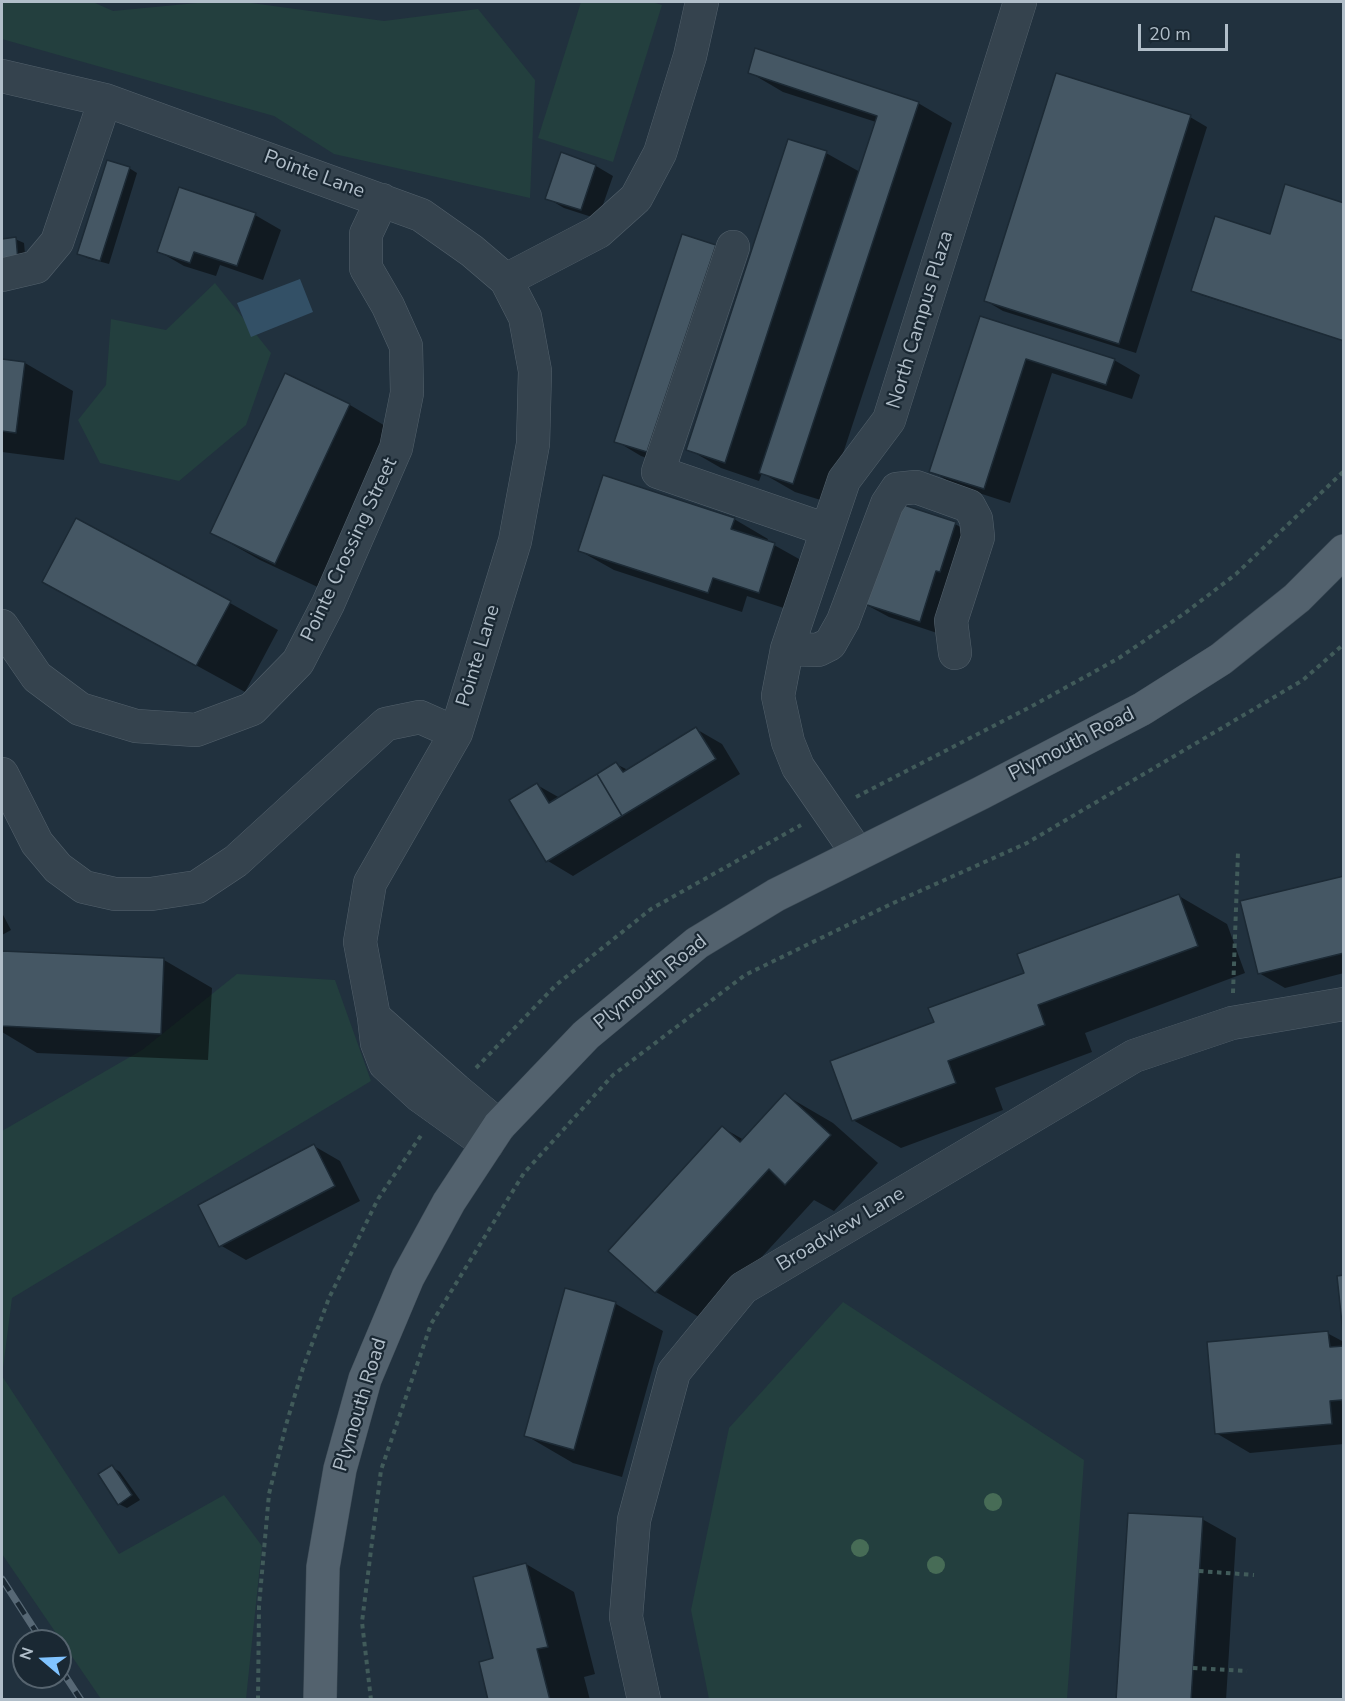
<!DOCTYPE html>
<html>
<head>
<meta charset="utf-8">
<style>
	body { margin:0 }
	#map { position:relative; width:1345px; height:1701px; overflow:hidden; background:#21313e; font-family:"Nunito Sans",sans-serif }
	canvas { display:block }
	.frame { position:absolute; inset:0; border:3px solid #b1bec9; pointer-events:none }
	.north { position:absolute; left:12px; top:1629px; width:60px; height:60px; box-sizing:border-box; background:#1a2833; border:2px solid #56646f; border-radius:50%; rotate:289deg; font-size:16px; font-weight:700; line-height:24px; text-align:center; color:#b1bec9 }
	.north::after { content:''; display:block; margin:auto; width:21px; height:27px; background:#80c3ff; clip-path:polygon(50% 0,100% 100%,50% 72%,0 100%) }
	.scale { position:absolute; left:1138px; top:24px; width:90px; height:27px; box-sizing:border-box; border:3px solid #b1bec9; border-top:0; padding-left:8px; font-size:18px; line-height:21px; white-space:nowrap; color:#b1bec9; -webkit-text-stroke:4px #1a2833; paint-order:stroke }
</style>
</head>
<body>
<div id="map">
<canvas width="1345" height="1701"></canvas>
<div class="frame"></div>
<div class="north">N</div>
<div class="scale">20 m</div>
</div>
<script>
const ctx = document.querySelector('canvas').getContext('2d');
ctx.lineJoin = 'round';
function paint(path, color) { ctx.fillStyle = color; ctx.fill(path, 'evenodd'); }
const poly = rows => new Path2D(rows.map(r => 'M' + r).join(''));
function strokePath(path, color, width, dash) { ctx.strokeStyle = color; ctx.lineWidth = width; ctx.lineCap = dash ? 'butt' : 'round'; ctx.setLineDash(dash || []); ctx.stroke(path); }
function label(font, color, halo, rows, align = 'center') {
  ctx.font = font + ' "Nunito Sans",sans-serif'; ctx.lineWidth = 4.5; ctx.setLineDash([]); ctx.textBaseline = 'middle'; ctx.strokeStyle = halo; ctx.fillStyle = color; for (const [text, x, y, turn = 0] of rows) {
    ctx.save(); ctx.translate(x, y); ctx.rotate((+turn || 0) * Math.PI / 180); ctx.textAlign = isNaN(turn) ? turn : align; if (halo) ctx.strokeText(text, 0, 0); ctx.fillText(text, 0, 0); ctx.restore();
  }
}
const green = poly([
	[2,2,93,2,113,11,207,2,244,2,384,21,478,9,535,80,530,198,334,154,274,116,2,39],
	[581,2,652,2,662,5,613,162,538,138],
	[215,283,271,353,246,425,179,481,100,463,78,420,106,385,111,319,166,330],
	[237,974,335,980,371,1081,12,1298,2,1376,119,1554,224,1495,262,1546,246,1699,101,1699,2,1554,2,1131,142,1050],
	[843,1302,1084,1460,1067,1699,709,1699,691,1610,729,1428]
]);
const water = poly([
	[300,279,313,312,251,337,237,303]
]);
const shadow = poly([
	[749,72,918,103,952,123,827,502,795,492,762,473,759,481,721,468,688,449,826,153,860,172,876,122,783,92],
	[1190,117,1207,127,1136,353,1003,311,986,301],
	[562,154,596,166,613,176,598,219,564,208,547,198],
	[129,168,137,173,109,264,87,258,79,253],
	[1344,205,1344,341,1201,295,1193,290,1271,236],
	[255,215,281,230,263,280,220,265,216,276,184,266,158,251],
	[15,239,24,243,26,265,2,268,2,240],
	[715,246,741,261,673,466,641,456,616,441],
	[981,318,1114,360,1140,375,1132,399,1052,373,1010,503,957,486,931,471],
	[2,360,25,363,73,391,64,460,2,452],
	[286,375,350,405,397,433,324,590,260,560,212,533],
	[734,519,768,539,767,542,774,545,808,564,793,611,747,596,742,612,614,570,580,551],
	[77,520,230,603,278,630,245,692,44,582],
	[955,524,981,538,946,636,889,617,863,603],
	[696,729,722,744,740,774,573,876,548,861,537,785,560,798,616,764,628,770],
	[1344,878,1344,973,1285,988,1259,973],
	[1179,896,1227,924,1245,973,1085,1033,1092,1052,995,1088,1003,1110,901,1148,853,1120,936,1023],
	[2,913,11,930,2,935],
	[2,953,164,960,212,988,208,1060,37,1053,2,1032],
	[785,1095,833,1123,878,1163,834,1211,814,1200,704,1320,656,1292,610,1251,723,1128,744,1140],
	[314,1146,340,1161,360,1201,246,1260,220,1245],
	[566,1290,616,1304,663,1331,622,1477,573,1463,525,1435],
	[1327,1333,1344,1342,1344,1444,1250,1453,1216,1433],
	[112,1467,120,1472,140,1500,127,1508,119,1504],
	[1202,1519,1236,1538,1226,1700,1118,1700],
	[526,1564,574,1592,595,1674,584,1677,590,1700,490,1700,495,1659]
]);
const building = poly([
	[755,48,919,102,793,484,759,473,877,116,748,73,755,48],
	[1056,73,1191,115,1119,344,984,301,1056,73],
	[788,139,827,151,725,463,686,450,788,139],
	[561,152,596,165,581,210,545,199,561,152],
	[107,160,130,167,100,261,77,254,107,160],
	[1285,184,1344,203,1344,341,1191,291,1215,216,1270,234,1285,184],
	[179,187,256,213,237,266,194,252,190,263,157,252,179,187],
	[682,234,716,245,647,452,614,442,682,234],
	[16,237,18,261,2,263,2,239,16,237],
	[980,316,1115,359,1106,385,1026,359,984,489,929,472,980,316],
	[2,359,25,362,16,433,2,431,2,359],
	[285,373,350,404,275,564,210,533,285,373],
	[603,475,735,518,731,529,775,543,759,593,713,578,708,593,578,551,603,475],
	[901,504,956,522,940,572,936,571,920,622,861,603,901,504],
	[76,518,231,601,196,666,42,582,76,518],
	[696,727,716,759,622,816,597,774,616,762,623,772,696,727],
	[597,774,622,816,546,862,509,800,537,783,549,803,597,774],
	[1344,876,1344,953,1258,974,1240,901,1344,876],
	[1179,894,1198,946,1038,1005,1045,1025,948,1061,956,1083,852,1121,830,1061,934,1022,928,1008,1024,973,1017,954,1179,894],
	[2,951,164,958,161,1034,2,1026,2,951],
	[785,1093,831,1135,785,1185,769,1169,655,1293,608,1251,722,1126,740,1142,785,1093],
	[314,1144,335,1186,219,1247,198,1205,314,1144],
	[1344,1275,1344,1343,1337,1276,1344,1275],
	[565,1288,616,1302,574,1450,524,1436,565,1288],
	[1328,1331,1330,1347,1344,1346,1344,1414,1342,1400,1330,1401,1332,1424,1215,1434,1207,1342,1328,1331],
	[112,1465,132,1495,118,1505,98,1474,112,1465],
	[1128,1513,1203,1517,1191,1700,1116,1700,1128,1513],
	[526,1563,548,1647,537,1649,550,1700,488,1700,479,1662,493,1658,473,1577,526,1563]
]);
const path = poly([
	[856,797,1034,705,1119,658,1185,613,1236,574,1344,471],
	[1233,993,1238,852],
	[476,1068,556,985,651,909,801,825],
	[1199,1571,1254,1575],
	[1193,1668,1247,1671],
	[258,1700,259,1606,269,1494,286,1425,303,1368,329,1298,378,1199,422,1134],
	[371,1700,362,1622,381,1470,431,1324,524,1173,613,1075,745,975,891,904,1027,843,1303,680,1344,644]
]);
const minor = poly([
	[2,76,105,100,57,242,36,267,2,275],
	[105,100,421,215,472,251,506,280,525,317,535,371,533,444,515,541,456,733,370,883,360,942,374,1017,377,1043,385,1064,420,1096,487,1144],
	[733,247,658,472,827,530],
	[506,280,598,232,636,198,660,153,690,56,702,2],
	[2,626,37,677,80,709,136,726,196,730,252,709,298,662,328,604,396,448,407,393,406,346,388,306,366,268,366,234,382,200],
	[787,649,818,650,830,644,843,621,887,504,897,489,916,487,969,506,976,519,978,537,951,621,955,653],
	[2,774,37,843,58,868,84,887,115,894,151,894,197,887,236,861,386,724,420,717,456,733],
	[858,854,798,767,788,742,778,696,787,649,844,480,889,420,1020,2],
	[374,1017,456,1090,499,1126],
	[644,1700,626,1617,634,1520,674,1372,743,1288,1134,1056,1232,1023,1344,1004]
]);
const major = poly([
	[320,1700,323,1567,340,1469,365,1379,408,1277,449,1202,499,1126,586,1035,697,943,776,895,981,793,1142,709,1221,659,1297,598,1344,551]
]);
const rail = poly([
	[2,1579,42,1641],
	[60,1668,81,1700]
]);
const trees = [
	[993,1502],
	[860,1548],
	[936,1565]
];
const streetNames = [
	["Pointe Lane",314,175,20],
	["North Campus Plaza",921,320,-73],
	["Pointe Crossing Street",350,550,-65],
	["Pointe Lane",479,656,-73],
	["Plymouth Road",1072,745,-27],
	["Plymouth Road",651,983,-39],
	["Broadview Lane",841,1230,-31],
	["Plymouth Road",361,1405,-73]
];
paint(green, '#233f3e');
paint(water, '#335066');
paint(shadow, '#0007');
paint(building, '#455764');
strokePath(building, '#1c2a35', 1.5);
strokePath(minor, '#53616c', 34);
strokePath(major, '#3e4c57', 34);
strokePath(path, '#415b5a', 4, [4.5, 4.5]);
strokePath(minor, '#35434e', 33);
strokePath(major, '#53626e', 33);
strokePath(rail, '#576875', 7);
strokePath(rail, '#1a2833', 4.5, [14]);
ctx.fillStyle = '#476c56';
for (const [x, y] of trees) { ctx.beginPath(); ctx.arc(x, y, 9, 0, 2 * Math.PI); ctx.fill(); }
label('20px', '#b1bec9', '#1a2833', streetNames);
</script>
</body>
</html>
